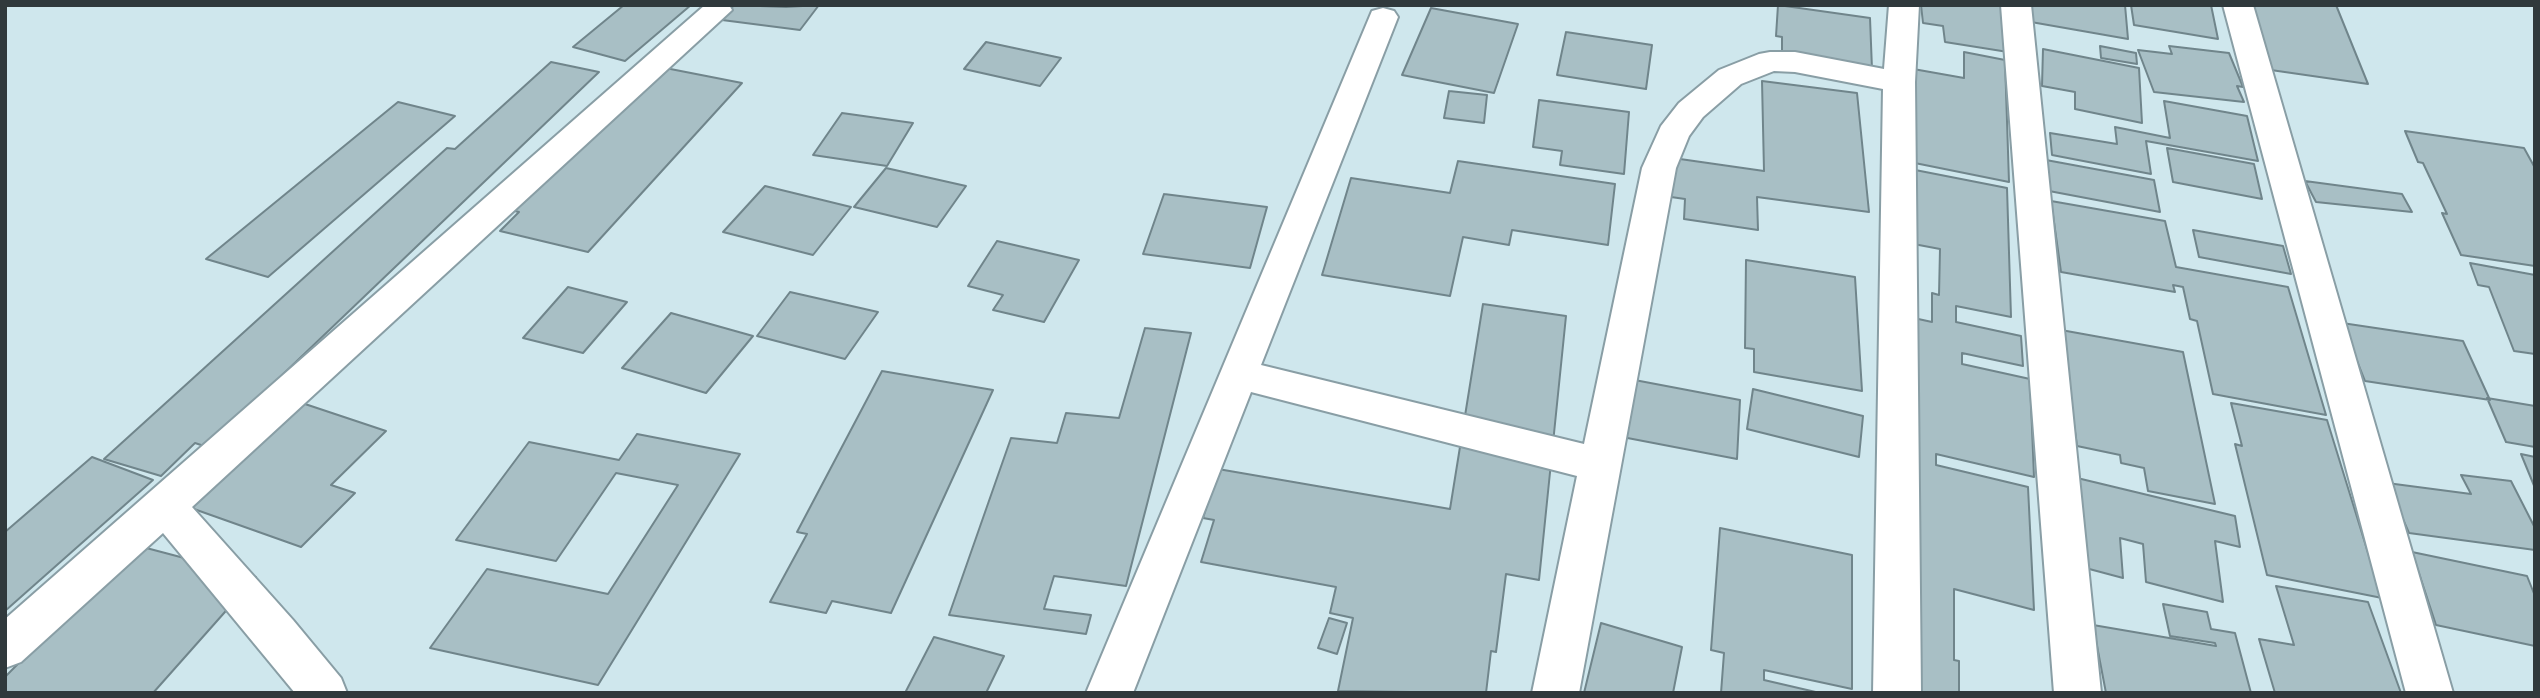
<!DOCTYPE html>
<html>
<head>
<meta charset="utf-8">
<style>
	body { margin:0 }
	#map { position:relative; width:2540px; height:698px; overflow:hidden; background:#cfe7ed; font-family:"PT Sans",sans-serif }
	canvas { display:block }
	.frame { position:absolute; inset:0; border:7px solid #30393c; pointer-events:none }
</style>
</head>
<body>
<div id="map">
<canvas width="2540" height="698"></canvas>
<div class="frame"></div>
</div>
<script>
const ctx = document.querySelector('canvas').getContext('2d');
ctx.lineJoin = 'round';
function paint(path, color) { ctx.fillStyle = color; ctx.fill(path, 'evenodd'); }
const poly = rows => new Path2D(rows.map(r => 'M' + r).join(''));
function strokePath(path, color, width, dash) { ctx.strokeStyle = color; ctx.lineWidth = width; ctx.lineCap = dash ? 'butt' : 'round'; ctx.setLineDash(dash || []); ctx.stroke(path); }
const building = poly([
	[624,5,691,5,625,61,573,47,624,5],
	[734,5,786,7,819,5,800,30,722,20,734,5],
	[1778,5,1870,18,1872,69,1782,56,1782,37,1776,36,1778,5],
	[1921,5,2001,5,2008,52,1945,42,1943,26,1923,23,1921,5],
	[2031,5,2125,5,2128,39,2031,22,2031,5],
	[2131,5,2211,5,2218,39,2134,25,2131,5],
	[2237,5,2336,5,2368,84,2257,68,2237,5],
	[1431,8,1518,24,1494,93,1402,75,1431,8],
	[1566,32,1652,45,1646,89,1557,75,1566,32],
	[986,42,1061,58,1040,86,964,69,986,42],
	[2100,46,2136,53,2137,64,2101,58,2100,46],
	[2169,46,2229,53,2243,87,2237,86,2244,102,2154,92,2138,50,2172,54,2169,46],
	[2043,49,2139,68,2142,123,2075,109,2075,92,2042,86,2043,49],
	[1964,52,2005,60,2009,182,1890,158,1902,67,1964,78,1964,52],
	[551,62,599,72,207,447,195,443,161,476,104,459,447,148,455,149,551,62],
	[650,65,742,83,588,252,500,231,519,212,506,209,650,65],
	[1762,81,1857,93,1869,212,1757,197,1758,230,1684,219,1685,199,1664,196,1666,157,1764,171,1762,81],
	[1449,91,1487,95,1484,123,1444,118,1449,91],
	[1539,100,1629,112,1624,174,1560,165,1562,151,1533,147,1539,100],
	[2164,101,2247,116,2258,161,2146,141,2151,174,2052,155,2050,133,2117,144,2115,127,2170,138,2164,101],
	[398,102,455,116,268,277,206,259,398,102],
	[842,113,913,123,887,166,813,155,842,113],
	[2405,131,2524,148,2535,168,2535,266,2461,255,2442,213,2447,214,2423,163,2418,162,2405,131],
	[2167,148,2254,164,2262,199,2173,182,2167,148],
	[2046,160,2154,180,2160,212,2049,191,2046,160],
	[1458,161,1615,184,1608,245,1512,230,1509,245,1463,237,1450,296,1322,275,1351,178,1450,193,1458,161],
	[886,168,966,186,937,227,854,207,886,168],
	[1905,168,2007,188,2011,317,1956,306,1956,322,2021,336,2023,366,1962,353,1962,364,2030,379,2034,477,1936,454,1936,465,2028,487,2034,610,1954,589,1954,660,1959,661,1959,693,1888,693,1900,315,1932,322,1932,293,1939,295,1940,249,1903,242,1905,168],
	[2305,181,2402,194,2412,212,2316,202,2305,181],
	[765,186,851,207,813,255,723,232,765,186],
	[1164,194,1267,207,1250,268,1143,254,1164,194],
	[2051,201,2165,221,2176,267,2288,287,2326,415,2213,394,2197,321,2190,319,2183,287,2173,285,2175,292,2061,272,2051,201],
	[2193,230,2283,246,2291,274,2199,257,2193,230],
	[997,241,1079,260,1044,322,993,310,1003,295,968,286,997,241],
	[1746,260,1855,277,1862,391,1754,372,1754,349,1745,348,1746,260],
	[2470,263,2535,275,2535,354,2514,351,2489,287,2478,285,2470,263],
	[568,287,627,302,583,353,523,338,568,287],
	[790,292,878,312,845,359,757,336,790,292],
	[1483,304,1566,316,1539,580,1506,574,1496,652,1491,651,1486,693,1338,691,1353,618,1330,613,1336,587,1201,562,1214,520,1203,518,1218,469,1450,509,1483,304],
	[671,313,753,336,706,393,622,368,671,313],
	[2342,323,2463,341,2490,400,2365,381,2342,323],
	[1145,328,1191,333,1126,586,1054,576,1044,609,1091,615,1086,634,949,615,1011,438,1057,443,1066,413,1119,418,1145,328],
	[2061,330,2183,352,2215,504,2148,491,2144,468,2121,463,2120,455,2077,446,2061,330],
	[882,371,993,390,891,613,832,601,826,613,770,602,807,534,797,532,882,371],
	[1624,378,1740,400,1737,459,1617,436,1624,378],
	[1753,389,1863,416,1859,457,1747,429,1753,389],
	[2487,398,2535,406,2535,447,2506,442,2487,398],
	[290,399,386,431,331,485,355,493,301,547,177,503,290,399],
	[2231,403,2327,420,2382,598,2267,575,2235,444,2242,446,2231,403],
	[637,434,740,454,598,685,430,648,487,569,608,594,678,485,616,473,556,561,456,540,529,442,619,460,637,434],
	[2521,454,2535,457,2535,488,2521,454],
	[92,457,153,480,5,611,5,532,92,457],
	[2461,475,2511,481,2535,528,2535,550,2409,533,2387,483,2471,494,2461,475],
	[2073,477,2235,516,2240,547,2215,541,2223,602,2146,582,2143,544,2120,538,2123,578,2078,566,2073,477],
	[1720,528,1852,555,1852,689,1764,670,1764,680,1820,693,1721,693,1724,653,1711,650,1720,528],
	[135,545,256,577,153,693,5,693,5,677,135,545],
	[2412,552,2527,576,2535,596,2535,646,2436,625,2412,552],
	[2276,586,2368,602,2401,693,2275,693,2259,639,2294,645,2276,586],
	[2163,604,2207,612,2211,629,2235,633,2251,693,2106,693,2093,625,2216,646,2215,643,2170,636,2163,604],
	[1329,618,1347,623,1337,654,1318,648,1329,618],
	[1601,623,1682,647,1673,693,1584,693,1601,623],
	[934,637,1004,656,986,693,905,693,934,637]
]);
const street = poly([
	[705,5,729,5,732,10,192,507,293,620,341,678,347,693,295,693,163,533,21,662,5,668,5,619,705,5],
	[1889,5,1919,5,1915,82,1921,693,1873,693,1883,89,1795,72,1774,71,1741,84,1703,117,1689,136,1676,168,1579,693,1532,693,1577,476,1251,392,1133,693,1086,693,1372,11,1383,8,1394,11,1398,17,1261,365,1584,444,1642,168,1661,126,1679,103,1719,70,1759,54,1770,52,1795,52,1884,69,1889,5],
	[2001,5,2031,5,2101,693,2054,693,2001,5],
	[2223,5,2253,5,2453,693,2406,693,2223,5]
]);
paint(building, '#a8bfc5');
strokePath(building, '#70858b', 2);
strokePath(street, '#899ea5', 4);
paint(street, '#fff');
</script>
</body>
</html>
